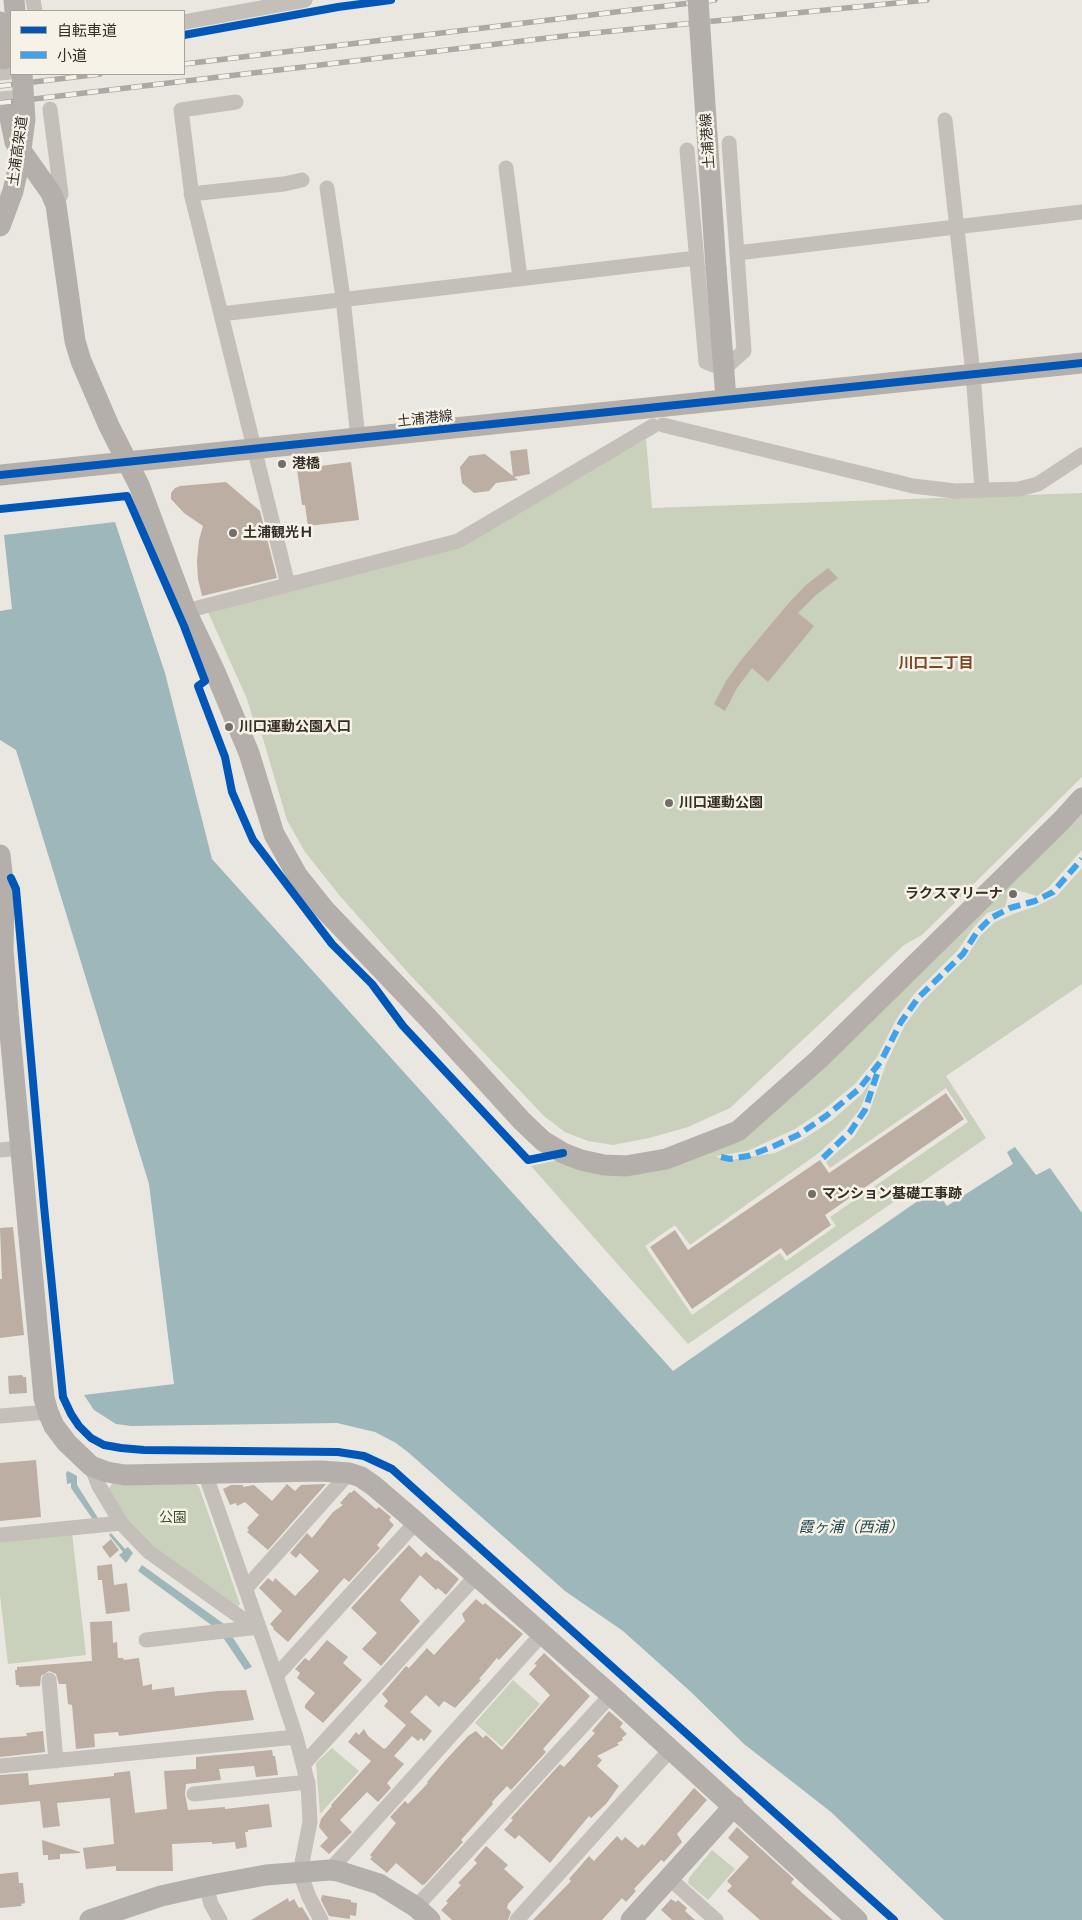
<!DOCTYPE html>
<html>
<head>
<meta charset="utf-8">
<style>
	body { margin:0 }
	#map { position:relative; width:1082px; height:1920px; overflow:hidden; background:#eae7e0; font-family:Figtree,"Noto Sans JP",sans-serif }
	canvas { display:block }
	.legend { position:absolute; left:10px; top:10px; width:175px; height:65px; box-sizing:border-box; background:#f7f2e7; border:1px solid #a9a39b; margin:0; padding:6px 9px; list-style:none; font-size:15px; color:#342d28 }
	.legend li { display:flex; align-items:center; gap:10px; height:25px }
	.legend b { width:25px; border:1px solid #a9a39b }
</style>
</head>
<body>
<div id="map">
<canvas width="1082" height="1920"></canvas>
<ul class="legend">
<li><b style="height:6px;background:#0057b8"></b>自転車道</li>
<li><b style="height:6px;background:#3ea3eb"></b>小道</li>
</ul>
</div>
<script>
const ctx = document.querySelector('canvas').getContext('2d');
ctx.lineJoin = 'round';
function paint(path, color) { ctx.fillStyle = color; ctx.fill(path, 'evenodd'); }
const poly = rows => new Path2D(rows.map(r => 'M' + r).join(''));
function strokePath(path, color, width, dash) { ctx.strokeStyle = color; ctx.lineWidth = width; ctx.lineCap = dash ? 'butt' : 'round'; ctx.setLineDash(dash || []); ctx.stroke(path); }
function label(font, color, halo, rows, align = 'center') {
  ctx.font = font + ' Figtree,"Noto Sans JP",sans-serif'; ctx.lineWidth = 5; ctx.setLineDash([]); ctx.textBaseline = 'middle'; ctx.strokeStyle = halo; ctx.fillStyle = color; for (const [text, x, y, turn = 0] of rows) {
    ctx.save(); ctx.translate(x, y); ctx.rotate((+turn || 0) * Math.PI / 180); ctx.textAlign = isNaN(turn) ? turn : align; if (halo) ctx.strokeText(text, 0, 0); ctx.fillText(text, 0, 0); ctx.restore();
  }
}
const green = poly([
	[646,439,652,508,1082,493,1082,777,922,935,904,945,730,1108,688,1127,649,1138,613,1145,588,1141,565,1132,544,1116,411,976,340,896,305,852,287,820,261,732,253,719,247,699,208,612,458,546],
	[1082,807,1082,850,1049,887,1037,896,1010,888,1005,907,987,913,973,928,958,950,914,994,897,1018,877,1057,855,1084,822,1111,795,1129,747,1151,716,1156,725,1161,775,1153,802,1140,831,1121,863,1093,873,1077,860,1109,844,1129,820,1152,690,1245,675,1225,645,1246,692,1315,780,1253,786,1261,836,1226,830,1217,968,1122,946,1088,830,1168,826,1162,854,1137,869,1113,886,1064,905,1025,922,1002,966,958,980,936,995,922,1013,914,1037,906,1057,896,1082,868,1082,984,946,1076,986,1138,688,1344,531,1166,563,1159,707,1150],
	[193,1481,199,1487,240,1604,237,1609,156,1549,125,1516,108,1489,113,1483],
	[72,1533,86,1655,8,1664,0,1595,0,1541],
	[513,1680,540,1704,502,1747,475,1723],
	[332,1748,359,1771,320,1814,316,1763],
	[712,1850,735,1869,708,1900,688,1883,689,1878]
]);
const water = poly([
	[115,522,165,673,212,859,673,1371,935,1189,947,1206,1013,1164,1007,1152,1015,1147,1036,1175,1050,1168,1082,1213,1082,1920,944,1920,831,1812,744,1744,691,1692,623,1631,565,1591,409,1453,396,1443,375,1432,337,1423,131,1426,116,1424,94,1410,84,1395,174,1384,149,1184,16,750,0,740,0,611,12,609,4,535],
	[68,1471,77,1476,77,1485,98,1518,94,1521,71,1488,71,1483,67,1484,66,1473],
	[111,1533,125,1549,128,1547,133,1553,126,1563,119,1555,123,1552,109,1535],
	[142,1565,224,1624,252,1667,245,1670,218,1630,138,1571]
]);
const building = poly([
	[527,449,530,474,514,477,518,480,496,483,489,491,474,493,462,483,460,467,469,456,485,454,513,476,510,451],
	[351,462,359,520,308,526,305,505,302,505,297,469],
	[226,482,260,511,277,578,202,596,198,579,197,561,199,540,203,526,184,513,171,499,171,493,175,488,180,486],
	[828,568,838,578,816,595,798,613,814,626,768,682,752,668,737,688,725,711,714,704,726,681,741,660,788,604,806,585],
	[946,1093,964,1119,825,1215,831,1225,787,1256,781,1248,692,1309,650,1247,675,1230,688,1250,820,1160,829,1173],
	[13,1227,24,1335,0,1338,0,1279,2,1279,0,1228],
	[22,1375,23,1377,26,1377,27,1393,9,1394,8,1376],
	[36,1460,41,1517,0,1521,0,1463],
	[287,1484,295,1491,301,1485,326,1484,268,1550,247,1532,249,1530,247,1528,259,1515,245,1502,237,1506,236,1503,230,1505,223,1489,231,1485,243,1485,243,1487,254,1485,272,1501],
	[354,1490,376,1509,379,1507,391,1517,389,1520,394,1525,377,1545,380,1548,349,1582,344,1578,288,1642,273,1629,274,1628,270,1624,282,1611,259,1588,268,1578,273,1582,275,1578,295,1596,319,1571,300,1553,296,1558,290,1553,307,1533,312,1538,333,1512,343,1505,340,1503,350,1492,351,1493],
	[111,1539,119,1550,110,1558,102,1547],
	[409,1545,421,1557,426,1552,436,1561,437,1560,459,1579,446,1595,438,1588,436,1590,420,1575,400,1600,420,1621,381,1666,362,1649,377,1633,351,1608],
	[112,1564,114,1585,127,1583,130,1611,106,1614,102,1580,98,1580,97,1566],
	[476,1599,483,1605,485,1603,523,1634,499,1660,497,1658,479,1679,481,1680,455,1708,444,1701,439,1707,426,1695,410,1712,432,1731,424,1741,421,1738,418,1741,412,1736,394,1756,404,1764,387,1783,391,1788,378,1802,367,1792,340,1820,352,1832,329,1854,320,1846,328,1838,319,1827,321,1819,332,1806,331,1805,371,1761,348,1742,356,1732,359,1735,364,1729,368,1736,384,1749,386,1748,406,1725,384,1706,388,1701,382,1694,406,1666,409,1668,427,1648,434,1655,465,1621,462,1614],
	[112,1621,113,1643,117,1642,118,1658,123,1658,124,1660,139,1658,143,1686,152,1684,152,1690,174,1687,175,1696,217,1691,246,1690,254,1720,119,1736,118,1732,94,1734,95,1747,76,1749,72,1705,68,1704,66,1684,59,1684,56,1674,49,1671,41,1676,40,1686,19,1687,19,1685,16,1685,15,1670,17,1670,17,1667,92,1661,90,1622],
	[327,1640,348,1657,343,1663,362,1680,323,1723,305,1708,305,1705,315,1693,297,1678,300,1673,295,1669,305,1658,309,1661],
	[544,1653,590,1696,543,1749,546,1752,511,1790,507,1786,492,1802,493,1804,461,1840,463,1842,425,1884,422,1885,396,1863,387,1873,370,1859,372,1857,370,1855,396,1823,390,1817,405,1801,408,1804,428,1783,427,1782,444,1762,468,1736,476,1731,483,1738,486,1735,502,1750,550,1695,529,1674,537,1665,534,1664],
	[609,1711,623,1723,620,1727,627,1734,622,1738,623,1740,617,1743,619,1745,597,1756,602,1760,597,1766,619,1786,606,1804,591,1818,589,1816,550,1863,519,1835,515,1839,504,1830,513,1820,511,1818,560,1764,564,1767,595,1733,592,1731],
	[43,1731,45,1752,0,1757,0,1738,27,1736,26,1733],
	[272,1750,273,1756,275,1756,278,1775,256,1777,254,1766,219,1769,221,1780,186,1784,185,1794,188,1810,225,1807,225,1809,269,1804,272,1827,248,1830,248,1832,245,1832,247,1847,236,1849,235,1842,212,1844,212,1842,172,1844,173,1871,116,1871,116,1866,86,1869,83,1848,114,1844,110,1798,57,1803,60,1826,43,1828,40,1801,0,1805,0,1775,28,1773,29,1785,114,1776,114,1773,130,1771,135,1813,167,1809,164,1771,196,1769,196,1757],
	[694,1788,707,1800,677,1834,682,1842,664,1862,661,1860,634,1889,636,1891,626,1902,622,1898,602,1920,533,1920,571,1881,569,1879,589,1856,594,1861,617,1836,622,1841,625,1837,638,1848,642,1844,644,1846],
	[737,1827,794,1879,791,1883,833,1920,760,1920,727,1891,732,1886,727,1881,749,1857,728,1838],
	[42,1840,80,1852,80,1853,60,1854,60,1859,48,1860,48,1855,43,1855],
	[486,1846,508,1865,504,1869,524,1887,508,1904,507,1908,511,1912,508,1920,452,1920,441,1910,448,1903,446,1901,461,1885,458,1883,477,1863,474,1860],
	[18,1872,19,1883,23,1883,25,1903,21,1904,22,1906,0,1908,0,1874],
	[322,1895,351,1900,351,1902,357,1903,356,1916,350,1915,350,1919,329,1916,321,1900],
	[288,1898,289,1902,294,1899,299,1908,302,1907,310,1920,251,1920],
	[671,1899,676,1902,678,1900,687,1908,685,1911,695,1920,672,1920,661,1910]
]);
const secondaryTunnel = poly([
	[4,59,9,113]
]);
const street = poly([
	[33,0,35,11],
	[184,22,305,0],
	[236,102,181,110,192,197,288,585],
	[50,109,61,194,56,205],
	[945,120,973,374,982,489],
	[687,150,706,362,724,369,744,351,729,143],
	[506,168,520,278],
	[327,188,343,298,358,438],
	[191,194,284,184,302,180],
	[737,253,1082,212],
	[221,314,696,258],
	[663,425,913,486,955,491,1019,489,1038,484,1082,455],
	[186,611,458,541,653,426],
	[0,1150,21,1148],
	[0,1416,48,1412],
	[91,1466,99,1486,121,1523,149,1552,247,1622,259,1627],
	[205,1473,276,1676,296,1737,308,1784,310,1822,300,1873,309,1897,321,1920],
	[0,1535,121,1523],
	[246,1588,349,1473],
	[146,1640,259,1627],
	[276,1676,416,1522],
	[49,1680,56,1761],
	[303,1765,476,1576],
	[0,1766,296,1737],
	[194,1794,308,1782],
	[330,1870,542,1634],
	[669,1878,716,1920],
	[206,1886,211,1904,220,1920],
	[416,1907,611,1695],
	[517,1920,671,1749]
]);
const secondary = poly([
	[14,0,15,11],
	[0,22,4,59],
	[9,113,15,142,51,193,56,205,75,341,81,361,109,426,139,485,186,611,216,674,249,753,274,834,297,875,324,909,428,1018,522,1121,543,1141,563,1153,581,1160,604,1165,626,1166,666,1159,738,1131,819,1059,1062,820,1082,798],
	[716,268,726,399],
	[0,475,1082,363],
	[0,855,4,890,3,949,8,1012,44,1398,48,1412,54,1426,67,1443,91,1466,107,1472,125,1475,321,1471,349,1473,361,1477,374,1486,416,1522,611,1695,857,1920],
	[90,1920,161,1896,206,1886,266,1875,330,1870,338,1871,379,1884,416,1907,430,1920],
	[631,1920,734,1806]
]);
const rail = poly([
	[184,64,715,0],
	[0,86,100,74],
	[0,103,573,35,927,0]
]);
const secondaryBridge = poly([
	[698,0,716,268],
	[0,226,13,191,19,164,25,119,22,74]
]);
const quiet = poly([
	[721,1157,730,1159,748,1156,772,1147,798,1135,826,1116,859,1089,881,1061,901,1022,918,998,963,954,977,932,991,918,1010,908,1035,901,1053,892,1082,859],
	[823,1158,850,1132,865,1110,879,1068]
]);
const cycleway = poly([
	[184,35,338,7,391,0],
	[0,475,1082,363],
	[0,509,127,496,184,626,205,681,198,686,225,757,232,792,253,840,332,944,372,984,403,1026,528,1160,563,1153],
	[11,878,16,889,44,1206,63,1397,71,1414,79,1426,91,1438,104,1445,121,1448,144,1450,338,1452,364,1456,392,1469,894,1920]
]);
const markers = [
	[282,464,5,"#746e68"],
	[233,533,5,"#746e68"],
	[229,727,5,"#746e68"],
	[669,803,5,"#746e68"],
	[1013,894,5,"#746e68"],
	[812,1194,5,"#746e68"]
];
const streetNames = [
	["土浦港線",708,141,-94],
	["土浦高架道",18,151,-82],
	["土浦港線",425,419,-6]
];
const poiNames = [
	["港橋",292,464],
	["土浦観光Ｈ",243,533],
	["川口運動公園入口",239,727],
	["川口運動公園",679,803],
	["ラクスマリーナ",1003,894,"right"],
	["マンション基礎工事跡",822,1194]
];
const parkNames = [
	["公園",173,1518]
];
const neighbourhoodNames = [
	["川口二丁目",936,664]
];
const waterNames = [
	["霞ヶ浦（西浦）",851,1528]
];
paint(green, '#c9d0bb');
paint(water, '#9eb7ba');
paint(building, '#bcaea3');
strokePath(secondaryTunnel, '#c6c2bb', 21, [21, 11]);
strokePath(street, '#c4bfb9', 15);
strokePath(secondary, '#b4afaa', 21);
strokePath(rail, '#aca8a3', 5.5);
strokePath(rail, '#f7f2e7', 4, [11]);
strokePath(secondaryBridge, '#b4afaa', 21);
strokePath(quiet, '#3ea3eb', 6, [12, 6]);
strokePath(cycleway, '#0057b8', 8);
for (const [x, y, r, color] of markers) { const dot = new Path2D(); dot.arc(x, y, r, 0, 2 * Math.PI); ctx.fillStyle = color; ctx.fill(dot); strokePath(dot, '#f7f2e7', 2); }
label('14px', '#342d28', '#f7f2e7', streetNames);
label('bold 14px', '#342d28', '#f7f2e7', poiNames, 'left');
label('14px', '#3f4f2e', '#f7f2e7', parkNames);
label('bold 15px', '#7b4629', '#f7f2e7', neighbourhoodNames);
label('italic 15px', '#214851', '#f7f2e7', waterNames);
</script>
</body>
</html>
